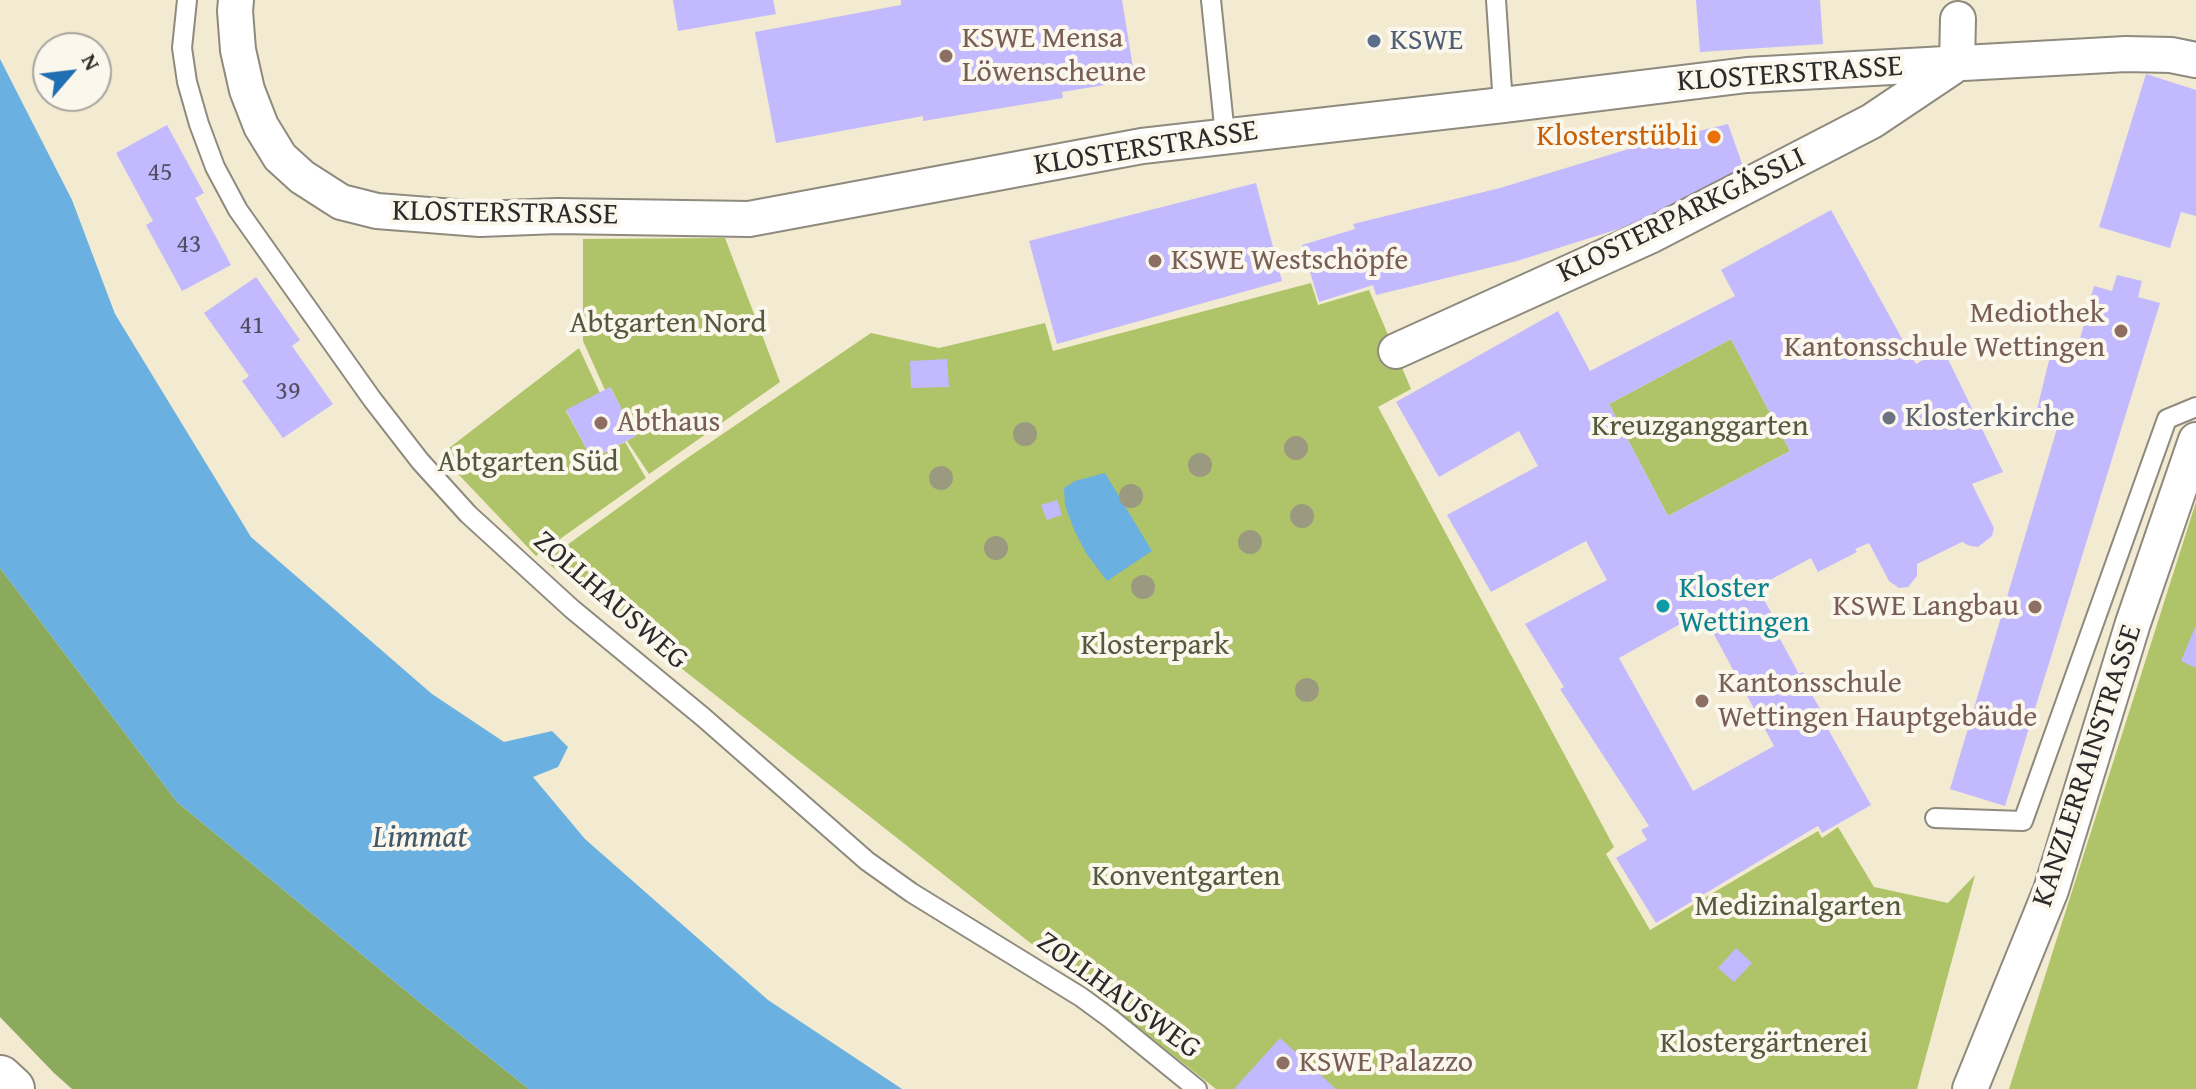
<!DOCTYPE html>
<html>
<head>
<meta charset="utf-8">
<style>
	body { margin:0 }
	#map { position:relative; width:2196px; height:1089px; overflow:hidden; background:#f2ead1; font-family:"Gentium Book Plus",serif }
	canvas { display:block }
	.north { position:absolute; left:32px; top:32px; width:80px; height:80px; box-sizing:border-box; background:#fbf7ec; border:2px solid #a8a59f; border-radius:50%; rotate:62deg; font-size:22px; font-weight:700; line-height:32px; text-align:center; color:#2b2b2b }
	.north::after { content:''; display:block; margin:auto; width:28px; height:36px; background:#1f6fb2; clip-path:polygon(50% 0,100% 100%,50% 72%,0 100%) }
</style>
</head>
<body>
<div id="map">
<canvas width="2196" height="1089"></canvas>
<div class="north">N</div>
</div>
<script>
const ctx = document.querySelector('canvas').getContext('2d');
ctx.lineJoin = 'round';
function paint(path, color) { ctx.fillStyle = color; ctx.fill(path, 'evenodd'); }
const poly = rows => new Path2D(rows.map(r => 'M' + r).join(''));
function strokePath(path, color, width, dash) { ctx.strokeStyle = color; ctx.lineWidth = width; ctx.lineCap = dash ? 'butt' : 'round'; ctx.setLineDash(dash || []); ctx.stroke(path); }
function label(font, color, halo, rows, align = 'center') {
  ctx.font = font + ' "Gentium Book Plus",serif'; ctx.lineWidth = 8; ctx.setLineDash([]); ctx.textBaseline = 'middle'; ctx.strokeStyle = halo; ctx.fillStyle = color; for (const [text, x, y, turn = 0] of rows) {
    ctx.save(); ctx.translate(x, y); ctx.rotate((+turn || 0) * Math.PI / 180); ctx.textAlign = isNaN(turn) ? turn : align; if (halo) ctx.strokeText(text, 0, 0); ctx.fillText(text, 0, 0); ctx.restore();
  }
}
const green = poly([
	[725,238,780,382,649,474,627,441,635,436,611,388,605,390,583,341,583,239],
	[1311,283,1318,305,1369,290,1411,389,1378,407,1614,847,1606,854,1650,930,1818,831,1822,838,1838,827,1874,887,1948,903,1975,875,1917,1089,1216,1089,545,561,680,463,871,333,939,348,1045,323,1053,351],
	[1731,339,1790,451,1668,516,1609,404],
	[579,348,600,393,566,411,592,459,625,442,646,478,536,556,440,455],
	[2196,502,2196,1089,2009,1089]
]);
const forest = poly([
	[0,568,177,802,423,1005,529,1089,72,1089,54,1073,0,1017]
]);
const water = poly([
	[0,59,72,200,115,314,251,537,432,694,504,742,552,731,568,747,558,767,533,777,585,839,768,1000,902,1089,529,1089,423,1005,177,802,0,568],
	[1105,473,1152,551,1107,581,1086,553,1074,530,1065,505,1064,488,1075,481]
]);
const building = poly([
	[673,0,773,0,776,14,678,31],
	[901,0,1122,0,1135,80,1062,92,1063,98,923,121,923,116,776,143,755,32,901,5],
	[1696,0,1820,0,1823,44,1700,52],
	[2146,74,2196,90,2196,216,2181,212,2170,248,2099,227],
	[1728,124,1745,172,1668,208,1669,213,1517,261,1376,295,1373,285,1319,302,1302,245,1355,229,1353,224,1500,188,1645,144],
	[167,125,204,193,195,198,231,265,182,291,146,225,153,221,116,153],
	[1256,183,1282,281,1057,344,1029,241],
	[1831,210,1916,364,1943,349,2003,472,1972,484,1994,528,1992,536,1978,547,1970,546,1962,542,1917,564,1917,576,1908,587,1899,588,1889,581,1869,543,1855,549,1857,552,1818,572,1811,558,1753,589,1759,600,1763,598,1772,614,1768,617,1799,674,1803,672,1812,689,1809,690,1823,714,1820,715,1871,805,1822,833,1818,826,1816,827,1656,923,1616,858,1647,840,1641,830,1649,826,1560,689,1564,687,1525,624,1607,580,1586,541,1491,592,1447,515,1538,466,1519,431,1439,477,1396,402,1558,311,1590,371,1735,296,1721,270],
	[1731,339,1790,451,1668,516,1609,404],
	[1702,612,1774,746,1693,791,1619,658],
	[2117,275,2142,281,2138,297,2160,303,2005,806,1950,789,2058,425,2035,418,2052,348,2076,354,2094,286,2112,291],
	[256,277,300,340,292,346,333,404,283,438,242,381,249,376,204,313],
	[947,359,949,387,911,388,910,361],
	[610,387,636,436,592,459,566,410],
	[1057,500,1062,515,1047,520,1041,505],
	[2196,625,2196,668,2181,661],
	[1736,948,1752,963,1734,982,1718,968],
	[1280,1038,1336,1089,1234,1089]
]);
const lane = poly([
	[187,0,182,48,187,82,199,124,215,167,238,210,372,399,420,461,468,514,572,609,703,717,867,861,912,893,1081,997,1111,1019,1197,1089],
	[1211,0,1225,135],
	[1496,0,1503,105],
	[1935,818,2023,821,2167,419,2196,407]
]);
const street = poly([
	[236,0,235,11,238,50,247,90,261,126,280,157,302,177,341,202,377,211,480,219,557,216,749,219,1142,146,1503,105,1747,75,2126,54,2171,55,2196,60],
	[1396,351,1652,235,1872,121,1957,64,1958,19],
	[1970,1089,2051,890,2133,623,2196,440]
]);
const primary = poly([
	[0,1078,12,1089]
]);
const trees = [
	[1025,434],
	[1296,448],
	[1200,465],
	[941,478],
	[1131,496],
	[1302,516],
	[1250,542],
	[996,548],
	[1143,587],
	[1307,690]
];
const markers = [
	[1374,41,8,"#5c6f8a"],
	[946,56,8,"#8d6e63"],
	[1714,137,8,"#e8710a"],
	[1155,261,8,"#8d6e63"],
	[2121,331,8,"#8d6e63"],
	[1889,418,8,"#6b7280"],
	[601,423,8,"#8d6e63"],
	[1663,606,8,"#0f9aa8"],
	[2035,607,8,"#8d6e63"],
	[1702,701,8,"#8d6e63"],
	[1283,1063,8,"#8d6e63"]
];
const numberNames = [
	["45",160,173],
	["43",189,245],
	["41",252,326],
	["39",288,392]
];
const educationNames = [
	["KSWE Mensa",962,39],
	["Löwenscheune",962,73],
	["KSWE Westschöpfe",1171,261],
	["Mediothek",2105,314,"right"],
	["Kantonsschule Wettingen",2105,348,"right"],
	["Abthaus",617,423],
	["KSWE Langbau",2019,607,"right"],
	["Kantonsschule",1718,684],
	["Wettingen Hauptgebäude",1718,718],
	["KSWE Palazzo",1299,1063]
];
const serviceNames = [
	["KSWE",1390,41]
];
const streetNames = [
	["KLOSTERSTRASSE",1790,75,-4],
	["KLOSTERSTRASSE",1146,149,-9],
	["KLOSTERSTRASSE",505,214,1],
	["KLOSTERPARKGÄSSLI",1682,216,-26],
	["ZOLLHAUSWEG",610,601,41],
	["KANZLERRAINSTRASSE",2088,766,-72],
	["ZOLLHAUSWEG",1118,996,36]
];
const foodNames = [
	["Klosterstübli",1698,137]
];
const parkNames = [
	["Abtgarten Nord",668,324],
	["Kreuzganggarten",1700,427],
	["Abtgarten Süd",528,463],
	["Klosterpark",1155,646],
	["Konventgarten",1186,877],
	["Medizinalgarten",1798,907],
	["Klostergärtnerei",1764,1044]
];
const worshipNames = [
	["Klosterkirche",1905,418]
];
const cultureNames = [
	["Kloster",1679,589],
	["Wettingen",1679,623]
];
const waterNames = [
	["Limmat",420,839]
];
paint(green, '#afc468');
paint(forest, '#8baa5c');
paint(water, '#6ab1e1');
paint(building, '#c2b9fe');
strokePath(lane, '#8e8a7e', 22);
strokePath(street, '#8e8a7e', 38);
strokePath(primary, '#8e8a7e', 48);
strokePath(lane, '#fff', 18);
strokePath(street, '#fff', 34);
strokePath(primary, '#fff', 44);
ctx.fillStyle = '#9b9a80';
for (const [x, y] of trees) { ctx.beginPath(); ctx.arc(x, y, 12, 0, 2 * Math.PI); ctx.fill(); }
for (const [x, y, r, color] of markers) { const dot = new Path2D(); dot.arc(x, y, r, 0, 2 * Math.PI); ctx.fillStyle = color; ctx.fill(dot); strokePath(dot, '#fbf7ec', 3); }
label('26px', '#514e60', null, numberNames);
label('30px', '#785e54', '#fbf7ec', educationNames, 'left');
label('30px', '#4e5e75', '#fbf7ec', serviceNames, 'left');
label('30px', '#2b2b2b', '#fbf7ec', streetNames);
label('30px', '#c56008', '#fbf7ec', foodNames, 'right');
label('30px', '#53593d', '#fbf7ec', parkNames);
label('30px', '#5b616d', '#fbf7ec', worshipNames, 'left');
label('30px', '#0d838f', '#fbf7ec', cultureNames, 'left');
label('italic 32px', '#415a6b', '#fbf7ec', waterNames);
</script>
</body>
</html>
